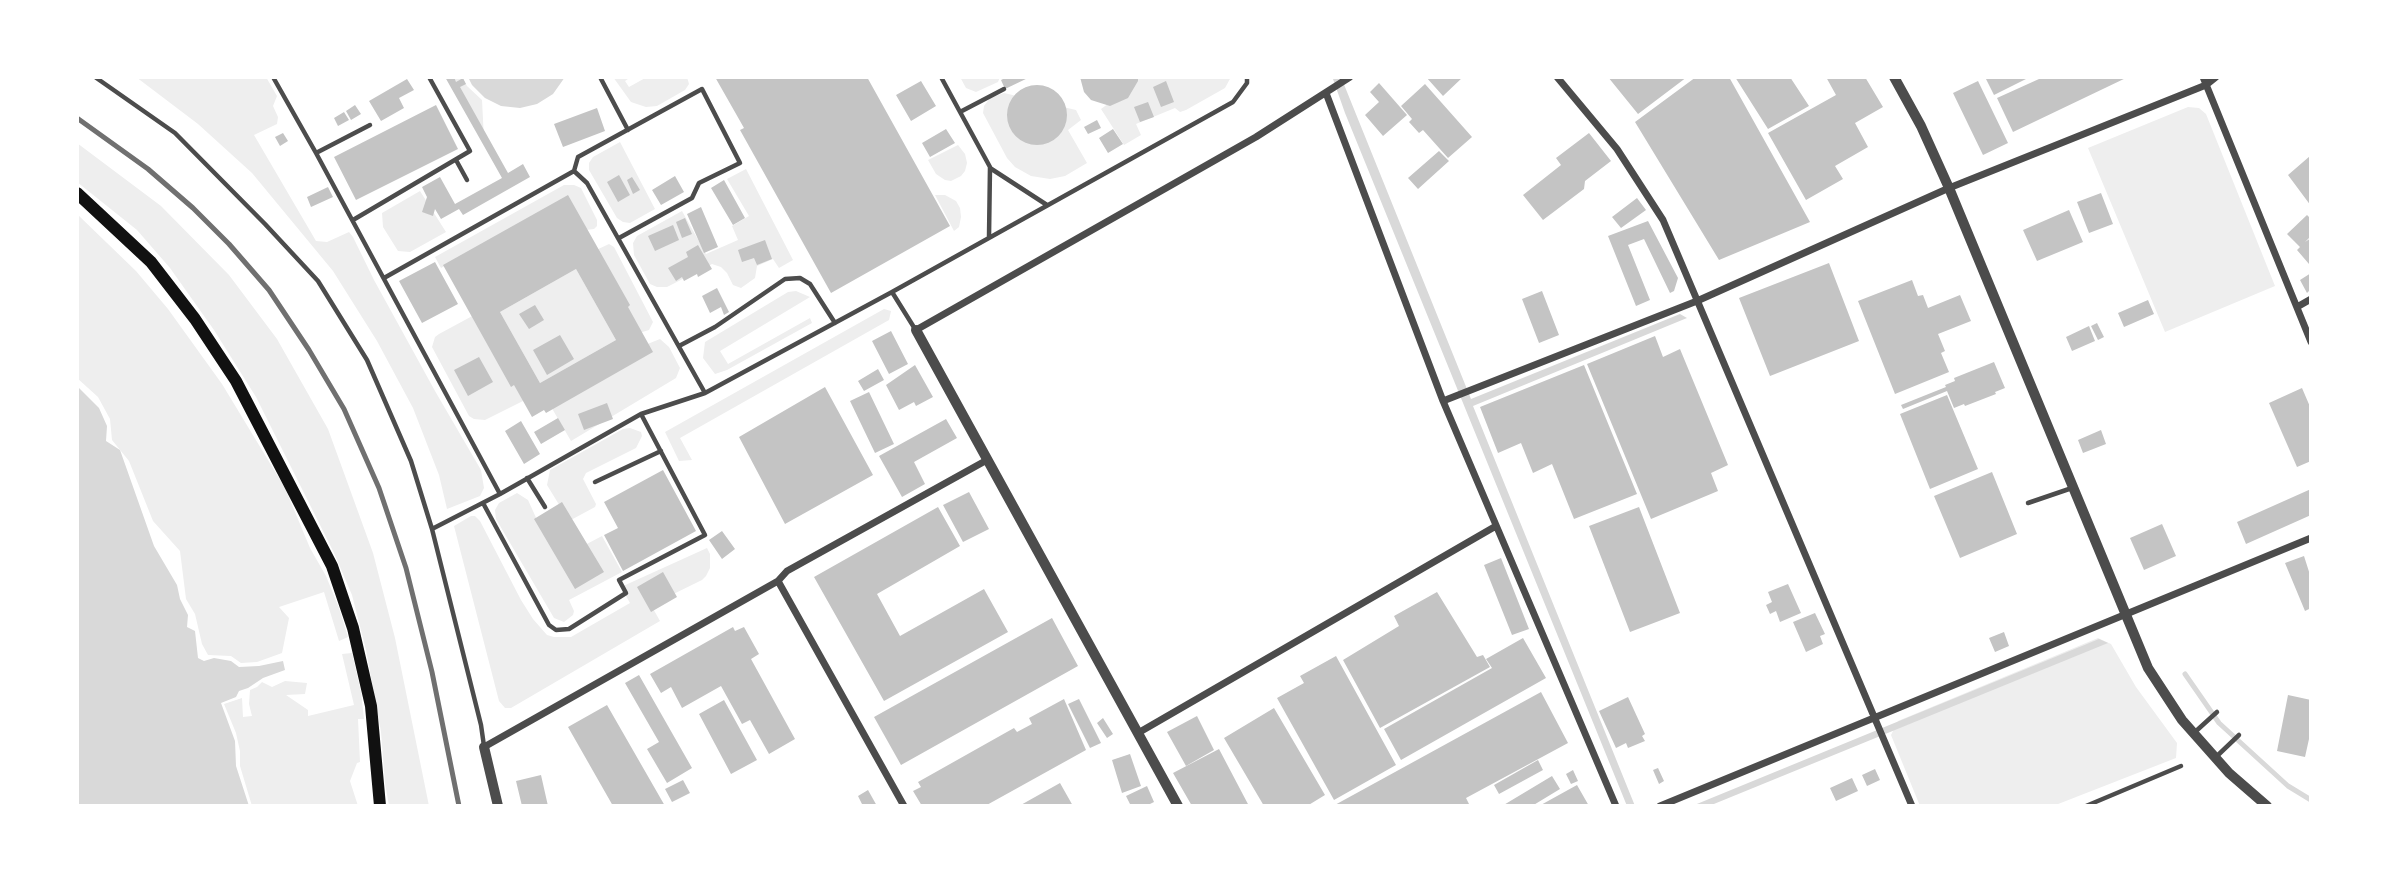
<!DOCTYPE html>
<html>
<head>
<meta charset="utf-8">
<style>
	body { margin:0 }
	#map { position:relative; width:2388px; height:883px; overflow:hidden; background:#fff; font-family:"Fira Sans Condensed",sans-serif }
	canvas { display:block }
	.frame { position:absolute; inset:0; border:79px solid #fff; pointer-events:none }
</style>
</head>
<body>
<div id="map">
<canvas width="2388" height="883"></canvas>
<div class="frame"></div>
</div>
<script>
const ctx = document.querySelector('canvas').getContext('2d');
ctx.lineJoin = 'round';
function paint(path, color) { ctx.fillStyle = color; ctx.fill(path, 'evenodd'); }
const poly = rows => new Path2D(rows.map(r => 'M' + r).join(''));
function strokePath(path, color, width, dash) { ctx.strokeStyle = color; ctx.lineWidth = width; ctx.lineCap = dash ? 'butt' : 'round'; ctx.setLineDash(dash || []); ctx.stroke(path); }
const green = poly([
	[136,77,266,77,277,96,273,106,278,117,277,124,254,135,316,241,327,242,349,232,353,237,374,280,435,391,481,470,484,488,480,496,447,509,439,475,413,408,377,341,333,271,252,173,198,124],
	[449,77,462,77,467,86,482,100,484,139],
	[613,77,631,77,625,81,629,87,647,77,687,77,689,84,685,90,657,106,646,107,631,102],
	[960,77,1000,77,998,82,976,92,966,88],
	[1131,77,1231,77,1225,88,1186,110,1180,112,1175,108,1136,124,1141,135,1124,145,1101,109,1131,87],
	[1004,93,1076,110,1081,120,1068,130,1087,163,1065,176,1050,179,1031,176,1015,167,1007,158,983,113,984,106,990,98],
	[2188,107,2199,108,2206,114,2275,286,2165,332,2088,148],
	[620,142,655,209,630,223,623,222,617,218,589,170,589,163,593,157],
	[77,143,161,206,229,275,277,339,328,429,373,553,395,638,429,806,389,806,385,783,381,732,366,650,352,595,334,553,256,397,214,330,170,268,137,230,77,182],
	[958,145,965,154,967,163,965,171,961,176,951,181,945,180,936,174,928,160],
	[746,169,793,260,779,268,773,259,757,266,755,278,741,288,733,285,727,273,721,267,712,264,667,287,657,287,650,284,634,255,633,243,637,236,682,211,706,254,738,240,732,226,749,216,727,179],
	[564,185,574,185,581,188,597,220,597,226,594,229,585,230,567,197,441,268,435,257],
	[420,191,446,232,410,252,398,251,383,227,382,213],
	[935,195,945,195,956,201,960,208,961,217,959,227,954,231],
	[77,214,136,271,168,309,222,384,285,488,310,548,326,576,339,608,348,637,339,641,324,592,279,607,289,618,282,653,257,662,241,663,231,656,208,655,202,644,195,614,186,599,180,551,153,521,129,461,112,440,110,419,98,397,77,378],
	[609,244,614,247,653,322,649,330,639,333,594,251],
	[576,269,616,340,540,383,500,312],
	[796,291,810,297,720,351,728,364,810,318,812,323,727,370,715,374,703,358,705,342,788,292],
	[884,309,891,311,889,320,680,438,692,460,679,461,665,432],
	[476,314,525,400,485,420,474,419,469,416,432,347,435,337,439,334],
	[660,339,669,347,680,368,676,378,571,441,550,405,645,345],
	[630,428,641,432,642,436,636,448,586,473,583,479,596,504,595,507,569,521,547,485,550,470,623,429],
	[517,493,528,500,538,522,583,546,602,536,622,572,569,600,574,611,573,615,564,622,554,618,496,519,495,510,499,503],
	[471,516,475,516,480,521,521,600,533,619,547,635,554,637,571,637,630,603,621,587,707,548,710,554,710,568,706,576,702,580,651,605,660,621,511,708,505,708,499,701,454,526],
	[2098,638,2111,644,2136,687,2177,743,2176,758,2053,806,1920,806,1891,735,1898,721],
	[352,653,361,692,364,719,358,719,360,762,357,763,350,781,358,806,252,806,240,766,240,751,236,733,224,704,242,698,243,717,252,716,249,704,250,690,257,687,262,682,272,687,285,681,307,683,305,694,286,695,308,710,308,716,354,705,342,654]
]);
const water = poly([
	[468,77,565,77,553,94,537,104,520,108,501,106,485,98,472,85],
	[1327,77,1341,77,1471,399,1680,314,1687,318,1473,406,1635,806,1627,806,1345,113,1333,79],
	[77,386,99,408,107,426,106,441,120,450,154,546,177,585,180,599,188,615,187,627,195,631,198,658,204,661,214,658,231,661,239,667,259,666,283,661,285,670,263,678,248,688,239,691,236,697,221,703,235,741,236,766,249,806,77,806],
	[2099,639,2108,643,1709,806,1692,806]
]);
const stream = poly([
	[2185,674,2219,723,2288,786,2311,800]
]);
const building = poly([
	[445,77,454,77,456,82,463,78,466,84,460,87,508,173,523,164,530,177,463,215,459,209,441,219,435,209,433,216,422,212,427,197,422,187,440,177,455,204,502,178],
	[715,77,867,77,950,226,831,293,740,130,744,128],
	[1007,77,1030,77,1005,89,1001,80],
	[1080,77,1138,77,1138,81,1128,98,1110,106,1091,100,1084,92],
	[1426,77,1463,77,1443,96],
	[1608,77,1687,77,1638,114],
	[1696,77,1729,77,1810,222,1719,260,1635,122],
	[1735,77,1790,77,1809,106,1768,129],
	[1826,77,1865,77,1883,107,1855,123,1868,147,1835,166,1843,179,1806,200,1768,133,1836,95],
	[1985,77,2030,77,1994,95],
	[2038,77,2128,77,2013,132,1997,98,2039,79],
	[407,79,414,90,399,98,404,108,381,121,369,101],
	[921,81,936,106,911,121,896,95],
	[1166,81,1174,102,1161,107,1153,87],
	[1978,81,2008,143,1983,155,1953,93],
	[1379,83,1407,115,1383,136,1365,115,1379,102,1370,92],
	[1425,84,1472,137,1448,158,1423,130,1419,133,1409,122,1412,119,1401,106],
	'1007 115a30 30 0 1 1 60 0a30 30 0 1 1-60 0Z',
	[1148,102,1154,117,1140,122,1134,107],
	[355,105,361,114,351,120,346,111],
	[436,105,458,149,356,200,334,157],
	[597,108,605,131,563,147,554,124],
	[344,112,349,120,338,126,334,118],
	[1097,120,1101,128,1088,134,1084,127],
	[946,129,955,143,930,157,922,143],
	[1113,129,1123,144,1108,153,1099,138],
	[283,133,288,141,280,146,275,137],
	[1589,133,1611,161,1585,181,1584,189,1543,220,1523,195,1561,165,1556,158],
	[1439,151,1449,161,1418,189,1408,178],
	[2310,156,2311,157,2311,206,2288,175],
	[619,175,630,195,618,202,607,182],
	[675,176,684,192,661,205,652,190],
	[632,177,640,190,633,194,627,180],
	[724,180,745,218,733,225,711,188],
	[328,187,333,197,311,207,307,197],
	[2101,193,2113,224,2089,233,2077,202],
	[568,195,630,305,628,307,653,352,546,413,544,410,532,417,514,385,511,387,443,265],
	[576,269,616,340,540,383,500,312],
	[1637,198,1646,210,1621,228,1612,217],
	[701,207,718,247,704,253,687,214],
	[2069,210,2083,242,2037,261,2023,230],
	[2307,215,2311,219,2311,236,2305,242,2311,238,2311,262,2309,264,2297,250,2300,247,2287,234],
	[685,218,692,234,682,238,676,222],
	[1648,221,1678,278,1674,291,1670,293,1644,239,1628,245,1650,300,1636,306,1608,236],
	[673,225,679,240,655,251,648,236],
	[765,240,772,259,757,265,754,258,742,262,738,250],
	[698,245,712,269,698,277,697,274,684,281,682,277,676,281,668,268,688,257,686,252],
	[435,262,458,304,422,323,399,281],
	[1829,263,1859,341,1770,376,1739,298],
	[2311,273,2311,295,2309,291,2307,293,2300,280],
	[1912,280,1918,296,1923,295,1928,308,1960,295,1971,321,1938,334,1945,351,1941,353,1949,372,1895,394,1858,301],
	[717,288,729,312,724,315,721,307,710,313,702,296],
	[1542,291,1559,335,1539,343,1522,299],
	[2148,300,2154,314,2124,327,2118,313],
	[535,305,544,320,529,329,519,314],
	[2097,323,2104,337,2098,340,2091,326],
	[2089,326,2095,341,2072,351,2066,337],
	[891,331,908,364,889,374,872,341],
	[560,335,574,359,547,375,533,350],
	[1655,336,1663,357,1680,349,1728,465,1711,473,1718,491,1651,519,1587,364],
	[479,357,493,382,468,396,454,370],
	[1994,362,2005,388,1995,392,1996,394,1965,406,1964,404,1954,408,1947,391,1903,409,1901,405,1946,387,1945,385,1955,381,1954,378],
	[915,365,933,397,916,406,914,402,899,410,886,385],
	[1584,365,1637,494,1574,519,1552,464,1533,473,1521,443,1498,453,1480,407],
	[878,369,884,380,864,391,858,381],
	[825,387,873,475,785,524,739,437],
	[2302,388,2311,409,2311,461,2297,467,2269,403],
	[869,392,894,444,875,453,850,401],
	[1947,395,1978,469,1930,489,1900,414],
	[607,403,613,419,584,430,578,414],
	[558,418,565,430,541,444,534,432],
	[946,419,957,438,914,462,925,484,902,497,879,456],
	[521,421,540,454,524,464,505,431],
	[2101,430,2106,444,2083,453,2078,440],
	[663,470,696,531,623,571,604,535,618,528,604,502],
	[1992,472,2017,534,1960,558,1934,496],
	[2311,489,2311,515,2246,544,2237,522],
	[969,492,989,529,963,542,943,505],
	[562,502,604,572,575,589,534,519],
	[938,507,960,546,877,594,900,636,984,589,1008,632,884,701,814,577],
	[1639,507,1680,613,1630,632,1589,526],
	[2162,524,2176,556,2144,570,2130,538],
	[722,531,735,549,722,559,709,540],
	[2304,556,2311,578,2311,608,2305,611,2285,563],
	[1501,558,1529,629,1512,635,1484,565],
	[663,572,677,597,651,612,637,587],
	[1788,584,1801,613,1780,622,1776,611,1770,614,1766,605,1772,602,1768,592],
	[1437,592,1477,657,1483,655,1490,667,1380,728,1343,660,1399,626,1394,616],
	[1815,613,1825,634,1820,636,1823,644,1806,652,1793,622],
	[1052,618,1078,666,901,765,874,717],
	[733,627,735,631,744,627,759,654,751,659,795,739,769,754,750,720,742,724,721,686,682,708,671,687,661,693,650,674],
	[2004,632,2009,646,1995,652,1989,638],
	[1523,638,1546,678,1401,760,1384,729,1492,668,1486,659],
	[1336,656,1396,765,1334,800,1277,698,1304,683,1300,676],
	[639,675,692,768,667,783,647,749,659,742,625,683],
	[1541,692,1568,743,1466,798,1470,806,1333,806],
	[2288,695,2311,700,2311,730,2305,757,2277,751],
	[1628,697,1645,734,1642,736,1645,741,1628,748,1626,743,1616,748,1599,711],
	[1064,699,1086,750,985,806,922,806,913,791,921,787,918,782,1014,728,1017,732,1032,724,1029,718],
	[1079,699,1101,743,1090,748,1068,704],
	[724,700,757,760,731,774,699,714],
	[607,705,665,806,613,806,568,727],
	[1274,708,1325,795,1307,806,1264,806,1224,738],
	[1197,716,1214,750,1186,766,1167,732],
	[1103,718,1113,734,1107,738,1097,723],
	[1219,749,1249,806,1192,806,1173,773],
	[1130,754,1141,786,1122,793,1112,760],
	[1538,760,1543,770,1499,794,1494,785],
	[1658,768,1664,781,1659,784,1653,770],
	[1875,769,1880,780,1867,786,1862,775],
	[1573,770,1578,781,1571,784,1566,774],
	[541,775,548,806,522,806,516,781],
	[1552,776,1560,789,1532,806,1502,806],
	[1852,778,1858,791,1836,801,1830,788],
	[683,780,690,793,672,802,665,789],
	[1060,783,1073,806,1019,806],
	[1577,785,1589,806,1539,806],
	[1147,786,1154,802,1146,806,1131,806,1126,796],
	[868,790,877,806,863,806,858,796]
]);
const service = poly([
	[95,77,175,133,265,224,318,281,367,360,411,461,432,529,481,725,484,746],
	[273,77,316,153,500,494],
	[600,77,628,130],
	[941,77,990,167,989,237],
	[960,112,1004,89],
	[316,153,370,125],
	[456,160,467,180],
	[990,168,1047,205],
	[574,171,587,183,705,393],
	[353,220,470,151,429,77],
	[384,278,574,171,578,157,702,89,740,163,699,183,692,198,619,238],
	[892,292,1233,102,1247,83,1247,77],
	[679,346,715,327,785,279,800,278,810,284,835,323],
	[527,478,545,507],
	[595,482,661,451],
	[483,503,549,625,556,630,569,629,626,593,619,580,705,535,641,414],
	[2028,503,2072,488],
	[432,529,500,494,641,414,705,393,892,292,915,329],
	[2195,732,2217,712],
	[2217,756,2239,735],
	[2086,806,2181,766]
]);
const minor = poly([
	[1557,77,1617,149,1663,220,1912,806],
	[2203,77,2311,342],
	[1326,93,1443,401,1616,806],
	[2297,307,2311,299],
	[916,330,1256,137,1350,77],
	[1443,401,1697,301,1949,188,2206,85,2216,77],
	[778,581,904,806],
	[1138,733,1496,526],
	[484,747,778,581,787,571,987,460],
	[1660,806,2311,538]
]);
const tertiary = poly([
	[1894,77,1921,126,1949,188,2148,668,2182,720,2229,773,2267,806],
	[916,330,1178,806],
	[484,747,498,806]
]);
const secondary = poly([
	[77,193,151,262,195,319,236,381,332,566,353,628,371,706,380,806]
]);
const rail = poly([
	[77,118,148,169,193,208,229,244,269,290,309,350,344,409,379,488,406,568,432,672,459,806]
]);
paint(green, '#eee');
paint(water, '#d9d9d9');
strokePath(stream, '#d9d9d9', 5);
paint(building, '#c4c4c4');
strokePath(service, '#4c4c4c', 4.5);
strokePath(minor, '#4c4c4c', 7);
strokePath(tertiary, '#4c4c4c', 10);
strokePath(secondary, '#111', 12);
strokePath(rail, '#707070', 5);
</script>
</body>
</html>
